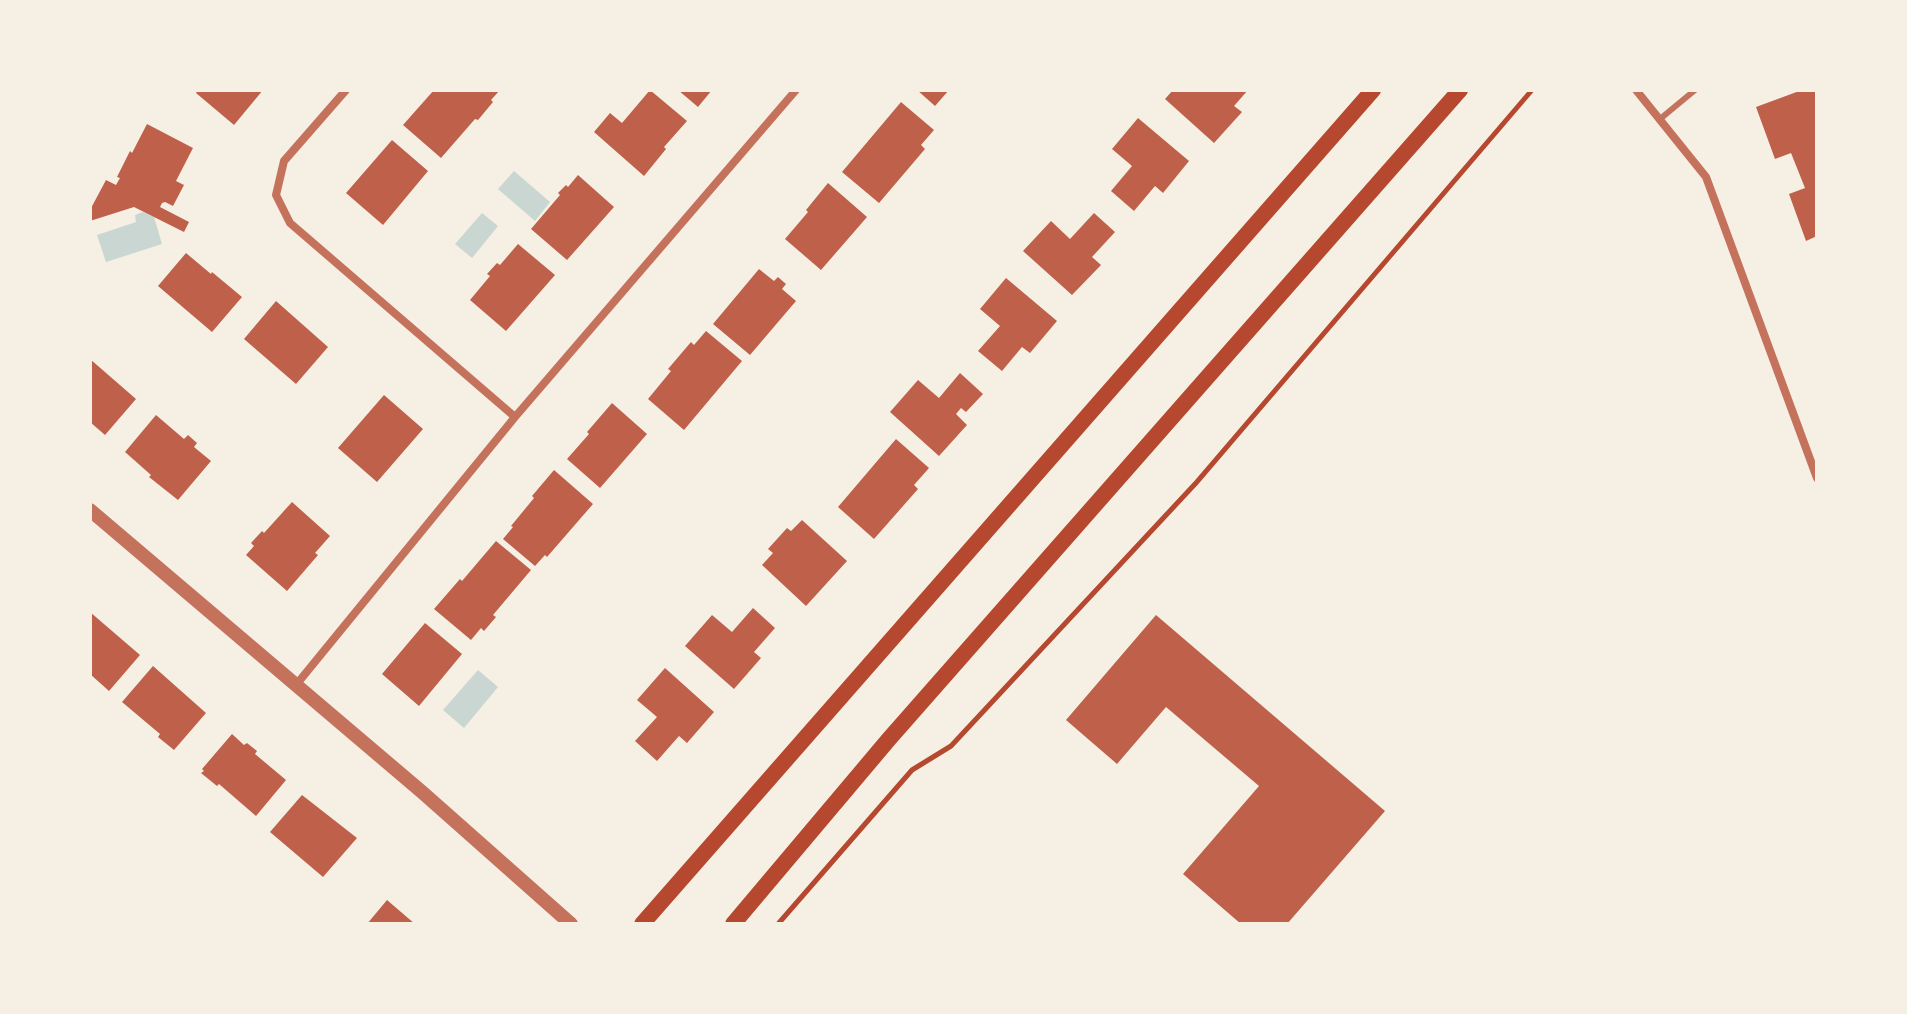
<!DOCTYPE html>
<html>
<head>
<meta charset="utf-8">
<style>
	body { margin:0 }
	#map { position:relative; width:1907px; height:1014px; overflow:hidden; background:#f6efe4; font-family:Lato,sans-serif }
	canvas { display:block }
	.frame { position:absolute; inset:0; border:92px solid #f6efe4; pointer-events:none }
</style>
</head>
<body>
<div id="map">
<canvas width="1907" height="1014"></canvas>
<div class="frame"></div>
</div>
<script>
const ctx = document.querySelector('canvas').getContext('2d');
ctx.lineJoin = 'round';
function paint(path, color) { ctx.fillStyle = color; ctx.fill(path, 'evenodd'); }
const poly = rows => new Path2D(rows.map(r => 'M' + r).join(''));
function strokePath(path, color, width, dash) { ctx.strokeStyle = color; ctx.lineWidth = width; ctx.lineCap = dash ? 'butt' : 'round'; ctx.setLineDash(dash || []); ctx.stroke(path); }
const water = poly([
	[514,171,550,202,535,221,498,189],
	[143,212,154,217,162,244,106,262,97,235,136,222,135,215],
	[482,213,498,226,472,258,455,244],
	[478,670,498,687,464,728,443,710]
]);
const building = poly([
	[198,90,263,90,234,125,196,93],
	[434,90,500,90,491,100,493,102,478,120,475,119,441,158,403,125],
	[650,90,687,121,664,147,666,149,644,176,594,132,610,113,622,123],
	[678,90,712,90,698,107],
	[917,90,949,90,935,106],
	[1173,90,1248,90,1234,106,1242,112,1214,143,1165,99],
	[1802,90,1817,90,1817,236,1806,241,1789,194,1805,188,1791,153,1775,159,1756,107],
	[901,102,934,130,921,145,925,149,879,203,842,172],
	[1138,118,1189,161,1163,193,1155,186,1134,211,1111,191,1132,166,1112,149],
	[147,124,193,148,176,181,184,185,173,206,165,202,162,203,160,207,189,222,184,232,134,207,90,221,90,210,106,180,116,185,120,178,117,177,130,151,132,153],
	[392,140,428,171,383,225,346,193],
	[578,175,614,207,567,260,531,229,560,195,558,193,566,185,568,187],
	[828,183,867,217,821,270,785,239,808,212,806,210],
	[1094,213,1115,232,1092,257,1101,265,1072,295,1023,251,1051,221,1070,239],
	[518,244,555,275,506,331,470,300,490,276,487,274,497,263,500,265],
	[186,253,211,274,212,272,242,297,212,332,158,286],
	[759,269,774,281,778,277,786,284,782,289,796,301,750,355,713,324],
	[1006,278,1057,321,1030,353,1022,347,1002,371,978,351,1000,326,980,309],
	[276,301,328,347,296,384,244,339],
	[706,331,742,361,684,430,648,399,671,371,668,369,691,342,694,345],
	[90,359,136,399,105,435,90,422],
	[960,373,983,394,966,412,961,408,956,414,967,425,939,456,890,412,918,380,939,398],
	[384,395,423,429,377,482,338,448],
	[612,403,647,434,600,488,567,459,589,434,587,432],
	[156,415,184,439,188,435,197,443,194,447,211,461,178,500,149,477,151,475,125,452],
	[896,439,929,468,914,485,918,489,874,539,838,507],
	[554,470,593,504,547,557,545,555,535,566,503,539,513,527,511,526,534,498,532,496],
	[292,502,330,536,315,553,318,555,287,591,246,555,254,546,251,543,262,531,264,533],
	[802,520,847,561,806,606,762,565,773,553,768,549,787,528,791,531],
	[496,541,531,570,493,615,496,617,484,631,481,628,471,640,434,609,460,579,462,581],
	[753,608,775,628,754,652,761,658,734,689,685,646,712,615,732,632],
	[90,612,140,655,109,691,90,674],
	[1156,615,1385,811,1287,924,1241,924,1183,874,1259,786,1166,707,1117,764,1066,720],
	[425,623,462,654,419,706,382,674],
	[153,666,206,713,174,750,158,737,160,734,122,702],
	[665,668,714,712,687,743,679,736,657,761,635,741,657,717,637,700],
	[232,734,244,745,247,743,257,751,255,754,286,780,256,816,219,784,217,786,201,773,204,771,202,769],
	[302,795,357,838,323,877,270,832],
	[387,900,415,924,367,924]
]);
const path = poly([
	[778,924,912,770,951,746,1195,484,1532,90]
]);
const service = poly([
	[1660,119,1695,90]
]);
const minor = poly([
	[346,90,284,161,276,195,290,223,515,417],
	[1636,90,1706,177,1817,478],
	[296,685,515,417,796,90]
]);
const tertiary = poly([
	[90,510,422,792,571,924]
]);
const secondary = poly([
	[642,924,1373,90],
	[733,924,889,739,1460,90]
]);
paint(water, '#c9d6d2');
paint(building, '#bf614a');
strokePath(path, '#b5482f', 5);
strokePath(service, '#c5725c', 6);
strokePath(minor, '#c5725c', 8);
strokePath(tertiary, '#c5725c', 14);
strokePath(secondary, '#b5482f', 16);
</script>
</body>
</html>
